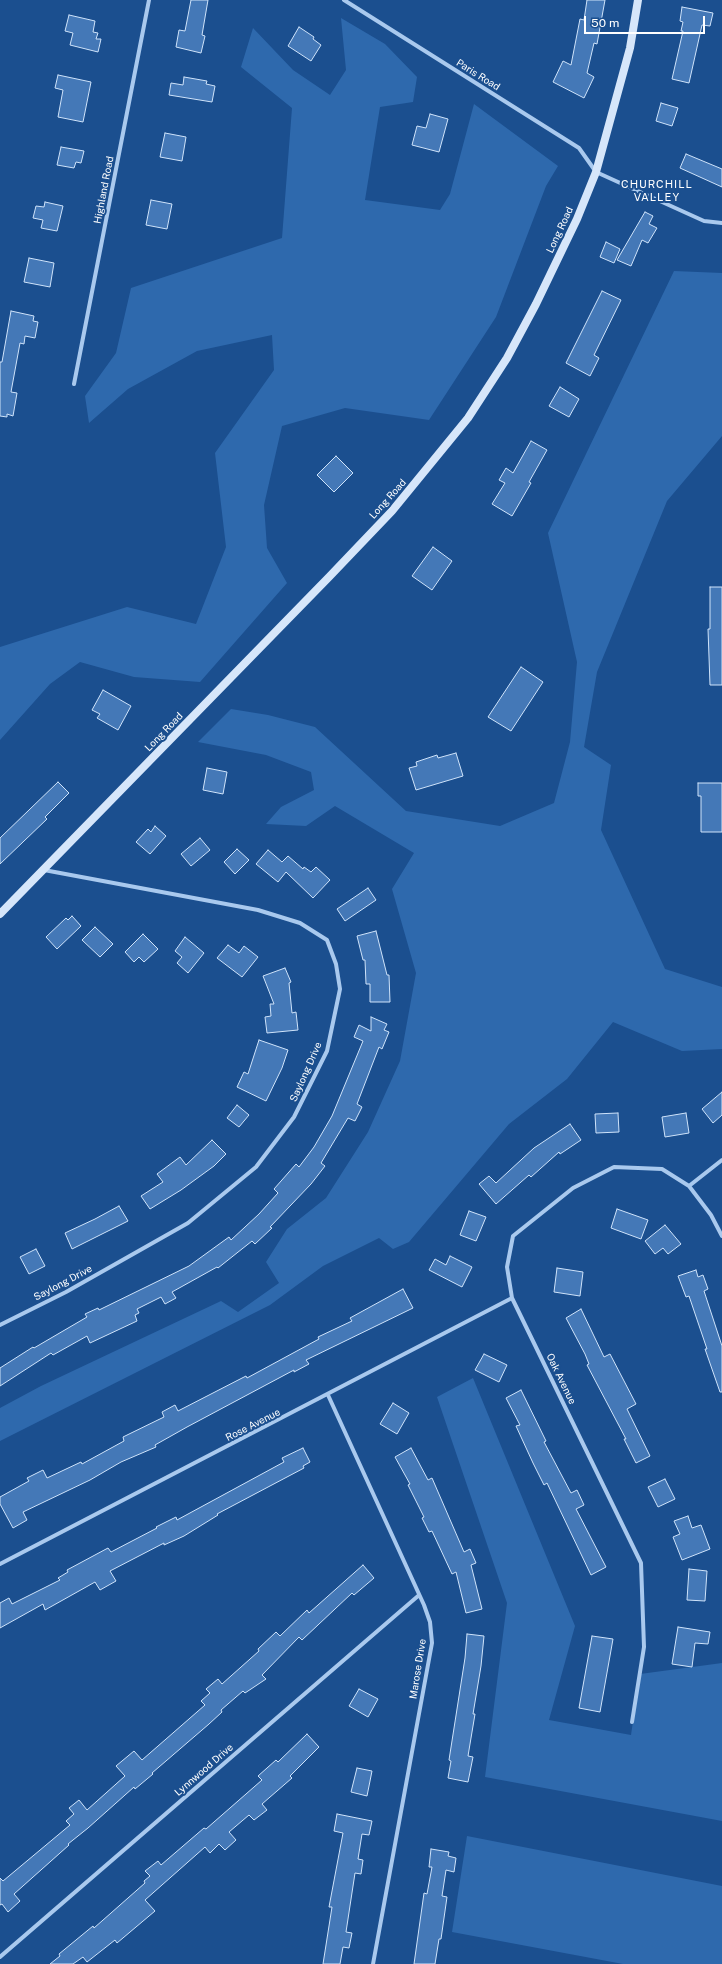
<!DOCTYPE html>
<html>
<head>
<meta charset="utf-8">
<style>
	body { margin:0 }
	#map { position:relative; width:722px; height:1964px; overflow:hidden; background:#1b4f8f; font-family:"Public Sans",sans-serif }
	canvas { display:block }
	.scale { position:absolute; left:584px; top:16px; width:121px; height:18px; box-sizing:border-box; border:2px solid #fff; border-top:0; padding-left:5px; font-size:12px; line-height:14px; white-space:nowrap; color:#fff; -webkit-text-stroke:3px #1b4f8f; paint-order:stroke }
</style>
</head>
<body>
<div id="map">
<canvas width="722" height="1964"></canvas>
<div class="scale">50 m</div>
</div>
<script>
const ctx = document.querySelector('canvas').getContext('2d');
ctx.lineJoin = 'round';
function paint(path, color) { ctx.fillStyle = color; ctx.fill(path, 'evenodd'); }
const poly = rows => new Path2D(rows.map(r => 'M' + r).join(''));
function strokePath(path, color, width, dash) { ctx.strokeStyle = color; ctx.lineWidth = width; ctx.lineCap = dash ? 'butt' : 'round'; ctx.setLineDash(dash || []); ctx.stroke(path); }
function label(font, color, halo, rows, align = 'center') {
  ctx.font = font + ' "Public Sans",sans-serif'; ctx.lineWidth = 4; ctx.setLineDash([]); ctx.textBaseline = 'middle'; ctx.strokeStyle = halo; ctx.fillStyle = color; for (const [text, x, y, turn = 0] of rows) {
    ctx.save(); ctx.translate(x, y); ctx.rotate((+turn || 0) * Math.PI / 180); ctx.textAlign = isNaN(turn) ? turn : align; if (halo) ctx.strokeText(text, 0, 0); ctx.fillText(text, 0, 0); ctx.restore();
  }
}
const green = poly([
	[341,18,385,44,417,77,413,102,380,107,365,200,440,210,450,194,474,104,558,166,546,186,496,317,429,420,345,408,282,426,264,505,267,548,287,583,200,682,134,677,80,662,50,684,0,740,0,647,127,607,196,624,226,547,215,453,274,370,272,335,197,351,128,389,89,423,85,396,116,353,131,288,282,238,292,108,241,67,253,28,293,70,330,95,346,70],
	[674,271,722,273,722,436,667,501,597,672,584,747,611,765,601,830,665,969,722,987,722,1049,682,1051,613,1022,567,1079,509,1124,409,1242,393,1249,379,1238,323,1266,270,1305,0,1441,0,1408,41,1386,221,1301,238,1312,279,1283,266,1262,287,1229,326,1198,368,1132,400,1061,416,973,392,889,414,853,335,806,306,826,266,824,281,807,314,790,311,772,266,755,198,742,231,709,268,715,315,727,406,811,500,826,554,803,570,742,577,662,548,533],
	[473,1378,575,1626,549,1720,631,1735,640,1674,722,1663,722,1821,485,1777,507,1603,437,1397],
	[467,1836,722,1886,722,1964,623,1964,452,1932]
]);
const building = poly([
	[191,0,208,0,202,35,205,36,201,53,176,47,179,30,185,31,191,0],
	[587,0,605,0,597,44,594,43,587,73,594,77,584,98,553,82,563,61,571,65,580,19,584,20,587,0],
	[682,7,713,13,710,26,702,25,689,83,672,79,683,31,681,31,683,22,680,21,682,7],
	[69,15,95,21,93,32,98,33,96,39,101,39,98,52,70,45,73,33,65,31,69,15],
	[299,27,314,37,313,39,321,45,311,61,288,46,299,27],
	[58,75,91,82,83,122,58,117,63,90,55,88,58,75],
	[184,77,207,81,206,84,215,86,212,102,169,95,171,83,183,85,184,77],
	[661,103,678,108,672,126,656,121,661,103],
	[430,114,448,119,439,152,412,145,417,126,426,128,430,114],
	[165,133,186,137,182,161,160,157,165,133],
	[61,147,84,151,81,163,76,162,74,168,57,165,61,147],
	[686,154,722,169,722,187,680,168,686,154],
	[151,200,172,204,167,229,146,225,151,200],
	[45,202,63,206,57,231,41,228,43,220,33,218,36,206,44,207,45,202],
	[645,212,653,216,649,224,657,228,648,243,642,240,631,266,617,260,645,212],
	[606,242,620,249,614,263,600,257,606,242],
	[29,258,54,263,50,287,24,282,29,258],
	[602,291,621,300,594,355,599,358,590,376,566,363,602,291],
	[11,311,34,316,33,321,38,322,35,338,25,336,24,344,20,343,11,392,17,393,13,416,7,414,7,417,0,416,0,362,2,362,11,311],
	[560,387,579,399,569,417,549,406,560,387],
	[531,441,547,450,529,482,531,483,512,516,492,504,505,483,499,480,506,468,513,473,531,441],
	[336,456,353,473,334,492,317,475,336,456],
	[433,547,452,561,432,590,412,576,433,547],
	[710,587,722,587,722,685,710,685,708,629,710,629,710,587],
	[521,667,543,682,511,731,488,717,521,667],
	[103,690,131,706,118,730,97,718,100,714,92,710,103,690],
	[456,753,463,776,416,790,409,768,417,766,416,762,437,755,438,758,456,753],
	[207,768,227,772,223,794,203,790,207,768],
	[58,782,69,793,45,817,47,819,0,864,0,838,58,782],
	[698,783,722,783,722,832,701,832,701,796,698,796,698,783],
	[155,826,166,836,150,854,136,842,148,829,151,832,155,826],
	[200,838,210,850,191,866,181,854,200,838],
	[237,849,249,860,235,874,224,862,237,849],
	[268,850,282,862,288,856,303,869,304,867,311,872,316,867,330,880,313,898,286,872,278,882,256,864,268,850],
	[368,888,376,900,345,921,337,909,368,888],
	[72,916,81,926,57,949,46,937,66,918,68,920,72,916],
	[95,927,113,944,100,957,82,940,95,927],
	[376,931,387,975,389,975,390,1002,370,1002,370,984,366,984,365,960,363,960,357,936,376,931],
	[143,934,158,949,144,962,139,957,134,962,125,952,143,934],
	[185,937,204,953,188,973,177,963,182,957,175,951,185,937],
	[228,945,239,953,244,946,258,957,242,977,217,958,228,945],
	[285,968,291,982,289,983,292,1013,296,1012,298,1030,267,1033,265,1017,271,1016,270,1004,274,1004,263,976,285,968],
	[371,1017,387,1024,384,1030,389,1032,382,1049,379,1047,357,1104,362,1107,355,1121,348,1118,321,1163,325,1166,311,1184,270,1227,272,1228,255,1244,252,1241,218,1268,217,1267,172,1292,176,1298,165,1304,161,1297,137,1309,139,1313,135,1315,137,1321,90,1343,87,1336,53,1355,51,1353,0,1386,0,1368,33,1347,34,1348,87,1317,85,1314,98,1308,99,1310,189,1266,229,1237,231,1240,259,1214,278,1193,274,1189,296,1164,299,1167,314,1147,332,1116,363,1041,354,1037,359,1025,371,1031,371,1017],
	[259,1040,288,1050,282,1068,266,1101,237,1087,244,1072,248,1074,259,1040],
	[722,1092,722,1115,713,1123,702,1109,722,1092],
	[237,1105,249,1115,239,1127,227,1118,237,1105],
	[618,1113,619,1132,596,1133,595,1114,618,1113],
	[686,1113,689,1133,665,1137,662,1117,686,1113],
	[570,1124,581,1140,560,1154,559,1152,531,1177,529,1175,496,1204,479,1184,489,1176,496,1183,534,1148,570,1124],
	[212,1140,226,1154,214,1166,181,1190,150,1209,141,1196,163,1182,157,1174,180,1157,186,1165,212,1140],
	[119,1206,128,1221,72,1249,65,1233,95,1219,119,1206],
	[617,1209,648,1220,641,1239,611,1228,617,1209],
	[469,1211,486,1217,476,1241,460,1235,469,1211],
	[665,1225,681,1244,668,1254,663,1248,655,1254,645,1241,665,1225],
	[36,1249,45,1266,29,1274,20,1257,36,1249],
	[450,1256,472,1267,462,1287,429,1270,435,1259,446,1265,450,1256],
	[557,1268,583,1272,580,1296,554,1292,557,1268],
	[696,1270,698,1277,703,1275,708,1289,704,1291,722,1346,722,1392,720,1392,705,1349,707,1349,689,1296,686,1297,678,1276,696,1270],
	[403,1289,413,1308,306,1360,309,1364,294,1372,294,1370,187,1427,155,1445,156,1447,121,1462,90,1480,23,1512,27,1520,13,1528,0,1504,0,1497,29,1481,27,1478,43,1470,47,1478,81,1462,82,1464,124,1441,123,1437,164,1417,162,1412,175,1405,178,1411,246,1376,247,1378,319,1339,318,1337,352,1321,350,1318,403,1289],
	[581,1309,604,1357,610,1354,636,1404,627,1409,650,1456,636,1463,624,1439,626,1439,587,1365,589,1364,585,1354,566,1318,581,1309],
	[484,1354,507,1365,499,1382,475,1370,484,1354],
	[521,1390,546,1441,544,1442,571,1493,577,1490,584,1505,576,1509,606,1567,591,1575,547,1483,544,1485,533,1463,516,1426,520,1425,506,1398,521,1390],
	[393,1403,409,1413,397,1434,380,1424,393,1403],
	[303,1448,310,1462,303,1466,304,1468,217,1514,218,1515,184,1536,164,1545,164,1543,110,1571,116,1581,100,1590,95,1582,45,1610,43,1604,0,1628,0,1603,9,1598,12,1604,60,1580,58,1578,68,1572,67,1570,108,1548,111,1552,157,1528,156,1527,176,1517,177,1520,284,1462,282,1458,303,1448],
	[411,1448,428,1480,432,1478,464,1552,470,1549,476,1563,471,1565,482,1609,466,1613,456,1572,452,1574,432,1531,429,1532,422,1518,424,1517,408,1485,410,1484,395,1457,411,1448],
	[665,1479,675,1499,658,1507,648,1487,665,1479],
	[688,1516,692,1528,701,1525,710,1549,682,1560,673,1537,680,1534,674,1521,688,1516],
	[363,1565,374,1578,354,1595,352,1593,302,1640,299,1637,262,1675,266,1679,245,1693,243,1691,221,1710,222,1712,209,1724,152,1773,153,1774,135,1789,134,1787,88,1828,68,1844,69,1845,14,1894,20,1901,8,1912,2,1904,0,1905,0,1878,3,1881,70,1825,66,1821,74,1814,69,1808,79,1800,87,1810,125,1776,116,1766,134,1751,142,1760,205,1705,201,1701,210,1693,206,1689,218,1679,222,1684,259,1651,258,1649,276,1632,280,1636,307,1610,309,1613,363,1565],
	[689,1569,707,1571,705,1601,687,1600,689,1569],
	[678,1627,710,1632,708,1644,695,1643,692,1667,672,1664,678,1627],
	[467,1634,484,1636,481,1666,473,1714,475,1714,468,1756,473,1757,468,1782,448,1778,451,1761,449,1760,465,1658,467,1634],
	[592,1636,613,1639,600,1712,579,1708,592,1636],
	[359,1689,378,1699,368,1717,349,1706,359,1689],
	[307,1734,319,1747,290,1776,292,1778,262,1804,267,1810,254,1820,249,1815,229,1832,236,1840,225,1850,219,1844,210,1853,205,1847,145,1900,155,1911,117,1943,115,1940,87,1962,83,1957,73,1964,50,1964,60,1956,59,1954,93,1926,94,1928,145,1883,144,1881,150,1876,145,1871,158,1861,161,1865,204,1828,206,1829,262,1780,258,1776,276,1760,278,1762,307,1734],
	[357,1768,372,1771,367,1796,351,1792,357,1768],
	[337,1814,372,1821,369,1835,362,1834,358,1859,363,1860,361,1874,355,1873,346,1932,352,1933,349,1948,343,1947,340,1964,323,1964,332,1907,329,1907,343,1833,334,1831,337,1814],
	[431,1849,449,1852,448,1856,456,1858,454,1872,446,1870,442,1896,447,1897,441,1939,439,1939,435,1964,414,1964,424,1893,427,1894,432,1867,429,1867,431,1849]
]);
const street = poly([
	[344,0,579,148,596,172,704,221,722,223],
	[74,384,149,0],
	[689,1186,722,1160],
	[0,1325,66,1292,188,1223,256,1167,294,1117,327,1051,340,989,336,964,327,940,300,923,258,910,44,870],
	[328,1395,424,1605,430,1622,432,1643,373,1964],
	[0,1564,512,1298],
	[632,1722,644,1647,641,1563,512,1298,507,1267,513,1236,573,1188,614,1167,662,1169,689,1186,711,1215,722,1236],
	[0,1957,418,1596]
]);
const secondary = poly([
	[0,914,329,577,392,511,468,418,507,358,536,304,577,219,596,172,630,48,638,0]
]);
const streetNames = [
	["Paris Road",478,75,32],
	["Highland Road",104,190,-79],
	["Long Road",560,230,-65],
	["Long Road",388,499,-48],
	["Long Road",164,732,-46],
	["Saylong Drive",306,1072,-66],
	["Saylong Drive",63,1283,-28],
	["Oak Avenue",561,1379,64],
	["Rose Avenue",253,1425,-27],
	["Marose Drive",418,1669,-81],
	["Lynnwood Drive",204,1770,-41]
];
const neighbourhoodNames = [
	["CHURCHILL",657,185],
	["VALLEY",657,198]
];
paint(green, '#2e69ad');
paint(building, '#4478b7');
strokePath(building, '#cfe3fa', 1);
strokePath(street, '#a9c9ee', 4);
strokePath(secondary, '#d6e6fa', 8);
label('10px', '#fff', '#1b4f8f', streetNames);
ctx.letterSpacing = '1px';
label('11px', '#fff', '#1b4f8f', neighbourhoodNames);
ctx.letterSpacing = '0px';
</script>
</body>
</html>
